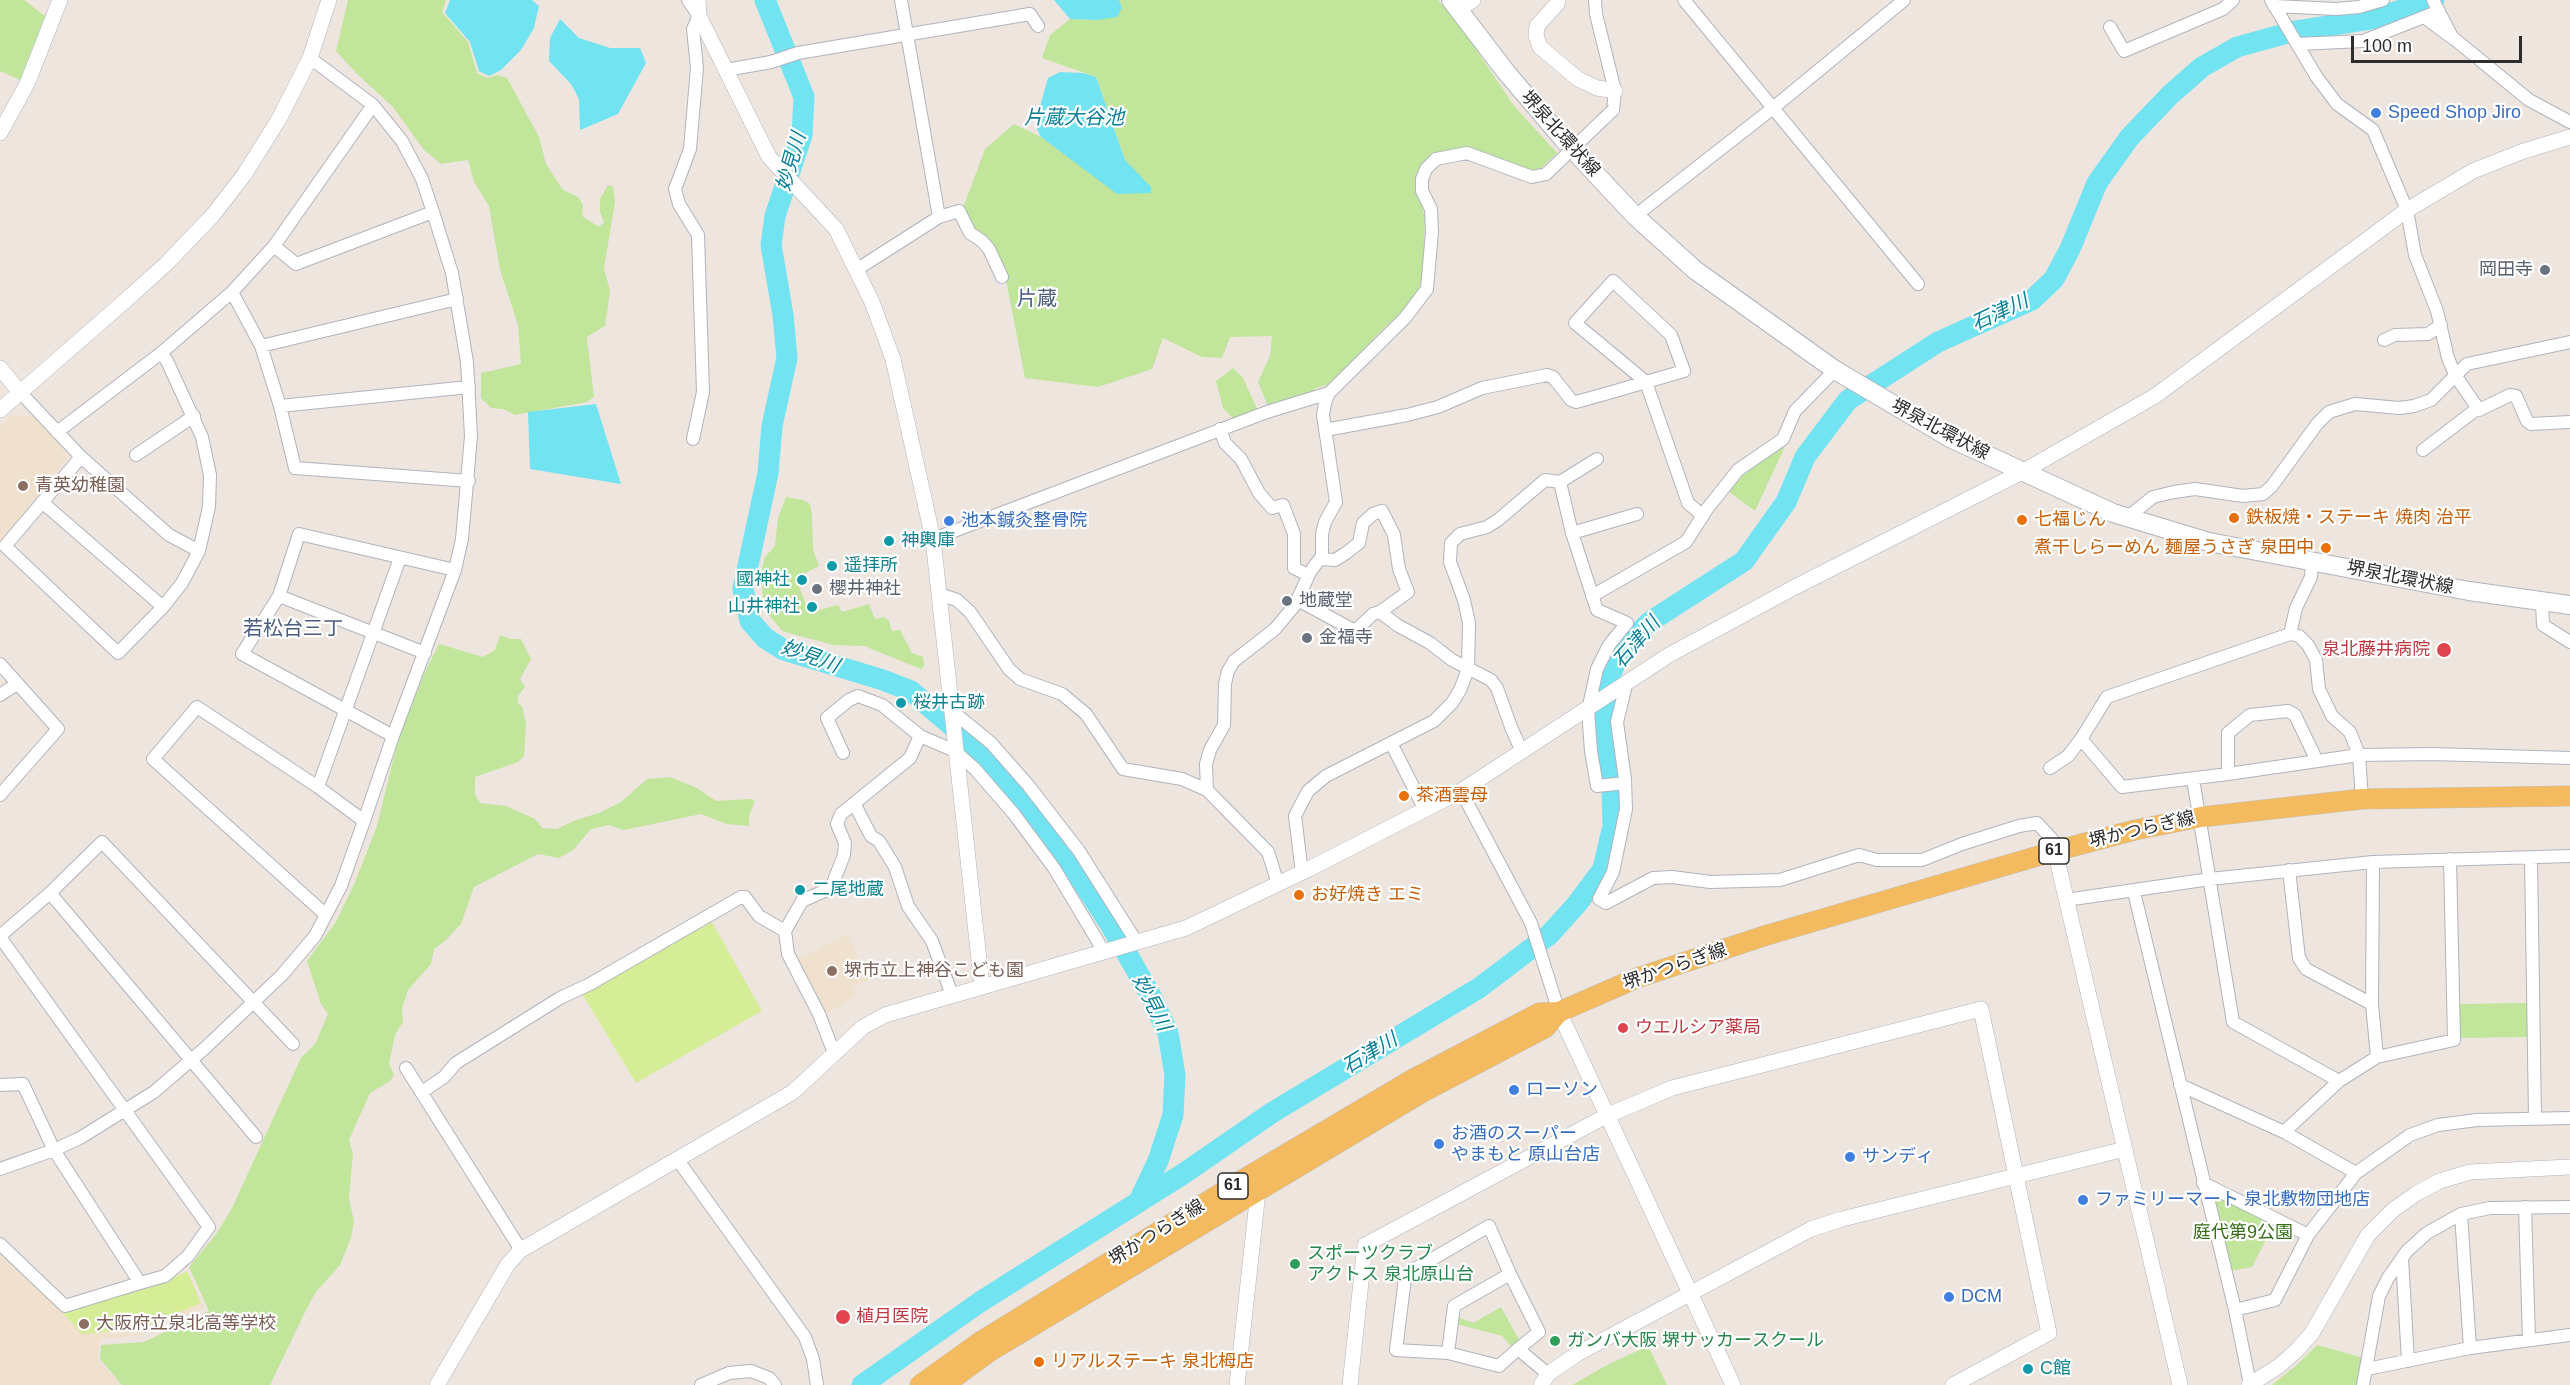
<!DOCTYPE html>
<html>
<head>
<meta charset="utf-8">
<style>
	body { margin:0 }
	#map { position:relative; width:2570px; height:1385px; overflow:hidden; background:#eee5df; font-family:Arial,sans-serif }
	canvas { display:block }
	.scale { position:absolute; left:2351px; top:36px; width:171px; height:27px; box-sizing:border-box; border:3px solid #2d2d2d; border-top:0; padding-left:8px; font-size:18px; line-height:21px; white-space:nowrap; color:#2d2d2d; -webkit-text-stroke:4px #fff; paint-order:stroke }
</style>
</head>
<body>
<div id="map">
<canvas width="2570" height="1385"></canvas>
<div class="scale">100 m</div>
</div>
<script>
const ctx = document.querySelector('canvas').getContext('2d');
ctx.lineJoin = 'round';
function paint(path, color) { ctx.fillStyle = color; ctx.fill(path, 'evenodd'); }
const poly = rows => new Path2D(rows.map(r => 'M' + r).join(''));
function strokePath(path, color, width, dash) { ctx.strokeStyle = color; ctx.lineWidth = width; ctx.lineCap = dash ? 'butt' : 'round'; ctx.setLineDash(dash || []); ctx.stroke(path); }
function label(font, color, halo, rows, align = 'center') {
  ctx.font = font + ' Arial,"Noto Sans JP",sans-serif'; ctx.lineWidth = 4.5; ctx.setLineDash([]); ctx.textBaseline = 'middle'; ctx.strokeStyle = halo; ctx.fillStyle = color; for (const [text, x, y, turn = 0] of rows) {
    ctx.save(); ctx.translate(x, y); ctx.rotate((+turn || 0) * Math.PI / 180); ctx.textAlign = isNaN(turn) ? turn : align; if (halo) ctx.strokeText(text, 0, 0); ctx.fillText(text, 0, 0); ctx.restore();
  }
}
const education = poly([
	[11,416,33,416,64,449,67,458,0,543,0,427],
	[847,935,869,979,853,988,856,996,825,1014,794,962],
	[0,1252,62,1312,161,1284,187,1271,204,1308,141,1335,99,1339,98,1359,121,1385,0,1385]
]);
const green = poly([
	[0,0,24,0,45,16,20,80,0,71],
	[348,0,446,0,442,12,468,42,477,73,487,78,498,75,507,78,539,137,546,164,563,190,578,197,583,205,582,216,599,227,604,222,600,212,600,199,608,185,613,187,615,202,604,268,610,291,605,326,587,337,594,397,587,402,515,415,503,409,491,408,481,398,481,373,521,364,518,325,500,270,489,206,474,182,468,160,441,164,424,150,393,107,357,74,336,51],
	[1119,0,1438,0,1457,21,1514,106,1557,153,1540,169,1527,172,1470,149,1427,161,1419,194,1425,218,1423,281,1408,306,1381,331,1331,384,1316,388,1307,397,1268,406,1258,382,1270,356,1272,336,1230,337,1222,358,1202,357,1163,338,1152,369,1098,387,1025,378,1004,269,972,227,963,208,985,149,1014,124,1041,137,1067,156,1150,187,1125,160,1096,77,1042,58,1050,35,1070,19,1097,20,1122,8],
	[1233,368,1243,378,1258,411,1235,420,1223,408,1216,381],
	[1786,444,1755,511,1729,492,1743,475],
	[786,497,803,500,810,504,812,516,813,549,819,566,796,578,809,613,838,605,842,612,869,604,875,619,884,617,889,621,892,631,900,630,912,653,923,657,924,666,921,669,864,646,833,645,782,631,764,609,761,572,765,557,775,546,778,518],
	[500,635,510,639,521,639,531,659,520,679,525,687,518,696,518,704,522,706,526,724,524,756,518,762,475,777,475,794,480,803,506,806,535,819,542,828,557,829,576,820,599,813,621,802,647,779,670,777,697,788,716,801,751,799,755,801,749,816,749,826,727,824,701,814,624,830,608,825,591,829,573,850,559,858,538,854,474,887,461,924,446,940,434,949,431,964,408,990,402,1008,403,1022,395,1035,389,1064,394,1075,390,1081,370,1093,349,1140,353,1154,349,1199,354,1221,351,1238,340,1265,316,1292,306,1310,270,1385,122,1385,100,1359,101,1345,144,1342,209,1311,189,1267,217,1233,232,1208,301,1058,315,1044,328,1014,321,1004,307,961,336,922,355,882,377,826,397,744,424,674,439,644,483,657,495,650],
	[2528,1003,2528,1037,2460,1038,2459,1004],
	[2217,1196,2274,1224,2252,1267,2229,1271,2213,1200],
	[1501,1307,1519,1340,1512,1347,1502,1336,1457,1324,1458,1317,1473,1323],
	[2317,1345,2364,1358,2358,1385,2272,1385,2298,1364],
	[1648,1346,1667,1385,1572,1385,1609,1364]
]);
const pitch = poly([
	[712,922,762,1011,636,1083,581,992,605,981],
	[187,1271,201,1303,140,1329,82,1334,62,1312,161,1284]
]);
const water = poly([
	[450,0,532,0,539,6,534,28,521,50,501,70,489,76,479,71,470,42,445,13],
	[1054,0,1119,0,1122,8,1117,17,1097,20,1070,19],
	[560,19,579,38,610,48,640,48,646,63,618,114,580,130,579,99,571,84,549,61,550,38],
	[1060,72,1083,73,1096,77,1125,160,1151,187,1151,193,1117,194,1041,137,1037,129,1039,110,1048,78],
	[596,404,621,484,530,469,528,412]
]);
const river = poly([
	[765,0,804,97,802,135,775,216,771,245,783,315,787,358,772,426,768,473,743,589,750,621,765,638,784,650,883,680,911,691,966,738,1013,787,1082,881,1110,924,1151,996,1168,1033,1175,1075,1173,1115,1158,1161,1140,1199],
	[862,1385,980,1302,1183,1174,1273,1112,1479,988,1549,935,1577,904,1603,869,1613,826,1612,790,1604,709,1608,679,1617,660,1633,638,1651,621,1744,561,1786,502,1805,457,1848,400,1938,342,2032,300,2054,279,2070,249,2097,183,2129,138,2170,95,2202,67,2237,47,2295,31,2372,19,2434,0]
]);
const minor = poly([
	[688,0,699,16,693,29,697,68,690,149,675,189,679,204,698,235,703,392,693,439],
	[901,0,939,217],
	[1595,0,1596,14,1615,91,1613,110],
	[1684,0,1918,284],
	[2271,0,2316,76,2337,104,2373,130,2407,210,2415,255,2437,311,2448,358,2455,375,2479,410,2510,395,2516,396,2527,421,2531,424,2570,422],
	[2433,0,2452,37,2529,100,2570,122],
	[2274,6,2336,9,2359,7,2383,0],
	[2424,17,2451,37],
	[2110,27,2124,51,2223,9,2233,0],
	[2297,44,2363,41,2439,11],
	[310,58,373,105,402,141,422,179,433,212,452,273,467,362,471,436,462,539,455,570,299,534,279,596,242,654,393,736],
	[726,70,771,62,798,53,1030,14,1038,26],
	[1635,216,1773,108,1904,0],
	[274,246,296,264,433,212],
	[856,270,939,217,959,211,970,233,982,241,989,249,1002,277],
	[232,292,261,346,280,406,295,468,469,481],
	[2384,340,2395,335,2428,334,2441,325],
	[261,346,457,299],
	[19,391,81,457,169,535,199,551],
	[280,406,469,387],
	[1220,429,1225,443,1241,459,1259,493,1272,508,1283,505,1294,534,1294,568,1308,575],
	[1325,430,1407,415,1438,407,1482,388,1547,375,1553,377,1571,400,1576,402,1612,392,1646,382,1684,371,1671,335,1613,281,1575,323,1646,382,1688,503,1703,516],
	[57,432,161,353,232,292,274,246,373,105],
	[2423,450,2478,408],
	[136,455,194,416],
	[81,457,5,546,118,653,163,607,182,583,199,551,209,507,210,475,202,437,167,361,161,353],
	[1560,482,1597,459],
	[42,502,163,607],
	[2128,517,2153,497,2174,492,2195,489,2243,496,2263,494,2272,486,2317,424,2329,412,2355,404,2399,408,2414,406,2431,400,2467,364,2570,342],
	[1572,533,1637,514],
	[933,539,1267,412,1329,393],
	[939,594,957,600,970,612,1009,669,1020,679,1062,694,1086,714,1123,769,1182,779,1207,790,1268,852,1278,884],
	[279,596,425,653],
	[1592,596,1686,542,1707,509,1738,470,1783,439,1795,411,1835,370],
	[1298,600,1355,631,1373,614,1380,612,1408,592,1399,569,1394,535,1382,511,1373,514,1363,523,1359,543,1346,553,1335,560,1320,559],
	[2542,601,2543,625,2570,642],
	[1380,612,1397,625,1430,643,1452,660,1491,680,1497,688,1511,727,1522,752],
	[2290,634,2296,608,2311,577,2312,562],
	[0,664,58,729,0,795],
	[1626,685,1617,722,1625,779,1626,809,1613,872,1599,899,1606,903,1653,878,1672,877,1710,882,1780,880,1859,855,1877,860,1922,860,1962,844,2019,826,2037,823,2052,839,2055,851],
	[0,695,17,684],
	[952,711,991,743,1028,785,1079,851,1136,941],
	[2081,739,2122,787,2228,774,2359,755,2432,754,2570,758],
	[1391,743,1425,810],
	[843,753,827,718,849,700,858,696,882,705,920,736],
	[2050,768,2068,756,2081,739,2107,697,2290,634,2299,636,2308,645,2316,660,2319,689,2332,716,2350,732,2359,755,2362,799],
	[2228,774,2228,733,2250,715,2288,711,2295,715,2317,761],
	[2193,779,2233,1022,2339,1081],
	[318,787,400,558],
	[1207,790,1206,764,1210,750,1224,725,1225,684,1228,671,1234,661,1275,629,1295,605,1310,572,1322,556,1322,534,1325,522,1336,502,1323,415,1325,403,1329,393,1405,318,1427,289,1432,232,1431,209,1422,191,1422,179,1426,169,1436,159,1467,153,1532,177,1546,174],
	[1461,791,1531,923,1559,1012],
	[854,803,871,836,879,841,895,867,908,906,932,941,952,995],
	[364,821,393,736,455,570],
	[2531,859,2535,1118],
	[2373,862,2372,1004,2377,1057],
	[2289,870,2299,958,2306,969,2372,1004],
	[1302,873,1295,816,1308,791,1326,776,1434,721,1452,703,1460,690,1468,669,1469,623,1464,600,1450,562,1451,543,1460,534,1487,527,1498,520,1545,480,1560,482,1572,533,1597,610,1627,623,1609,645,1597,669,1588,710,1591,751,1597,786,1625,783],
	[2134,892,2235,1310,2250,1384],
	[50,893,256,1137],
	[2066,900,2210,879,2373,862,2570,856],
	[0,936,50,893,102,842,293,1044],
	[0,937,209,1227,188,1256,165,1276,140,1283,54,1150,23,1084,0,1085],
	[834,1053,819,1014,788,954,785,931,802,901,831,888,844,855,845,843,837,824,841,814,910,758,920,736,955,751,975,769,1014,814,1054,868,1103,950],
	[406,1068,521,1250],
	[2180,1085,2284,1132,2356,1173],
	[422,1092,444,1077,456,1063,560,998,590,984,741,897,745,897,759,916,785,931],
	[2284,1132,2339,1081,2377,1057,2454,1040,2450,859],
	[677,1159,805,1337,813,1359,817,1385],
	[0,1169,54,1150,80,1138,154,1092,205,1048,282,975,315,936,341,886,364,821,318,787,197,707,153,759,326,915],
	[2203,1183,2308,1235],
	[2525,1207,2529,1340],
	[2461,1214,2470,1348],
	[0,1244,65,1306,140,1283],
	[2402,1258,2408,1361],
	[2235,1310,2275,1300,2308,1235,2356,1173,2410,1135,2438,1125,2477,1120,2570,1118],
	[1518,1349,1499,1366,1448,1353,1396,1350,1405,1278,1410,1272,1489,1226,1510,1274,1539,1332,1518,1349,1548,1374],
	[1448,1353,1454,1306,1510,1274],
	[2367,1369,2470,1348,2570,1335],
	[701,1385,729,1373,751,1371,769,1378,775,1385],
	[2363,1385,2379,1296,2388,1278,2407,1251,2427,1233,2461,1214,2490,1208,2570,1207]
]);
const tertiary = poly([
	[698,0,699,16,769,157,836,229,872,302,893,359,933,539,982,987],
	[1558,0,1557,4,1537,26,1536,36,1540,47,1578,79,1597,88,1615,91],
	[1458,10,1473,0],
	[0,133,27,84,60,0],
	[0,368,19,391],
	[0,410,126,300,166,264,213,215,244,175,279,119,310,58,329,0],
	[2055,851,2180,1385],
	[1559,1012,1733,1385],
	[437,1385,508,1264,521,1250,793,1092,863,1027,885,1015,1186,928,1309,869,1461,791,1669,655,1795,587,2022,472,2155,396,2407,210,2473,171,2521,152,2570,137],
	[1237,1385,1258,1192,1254,1186],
	[1350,1385,1365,1245,1606,1116,1672,1088,1981,1009,2049,1333,1953,1385],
	[1541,1385,1548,1374,1577,1354,1811,1229,1842,1219,2125,1149],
	[2249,1385,2279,1366,2297,1350,2312,1333,2368,1235,2393,1210,2417,1193,2440,1181,2470,1172,2570,1167]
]);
const secondary = poly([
	[1451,0,1506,72,1563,139,1635,216,1695,270,1835,370,1950,438,2113,513,2209,542,2469,591,2570,605]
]);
const primary = poly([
	[920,1385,980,1342,1249,1176,1413,1079,1539,1013,1559,1012,1637,978,1764,936,2055,851,2135,830,2201,817,2362,799,2570,796],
	[944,1385,989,1352,1423,1092,1545,1028,1559,1012]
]);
const minorBridge = poly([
	[1546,174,1613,110]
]);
const markers = [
	[2376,113,6,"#3f7fe0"],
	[2545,270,6,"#6b7280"],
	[23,486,6,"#8d6e63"],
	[2234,518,6,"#e8710a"],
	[2022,520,6,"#e8710a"],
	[949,521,6,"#3f7fe0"],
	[889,541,6,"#0f9aa8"],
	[2326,548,6,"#e8710a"],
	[832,566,6,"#0f9aa8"],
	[802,580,6,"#0f9aa8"],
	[817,589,6,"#6b7280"],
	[1287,601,6,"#6b7280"],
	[812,607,6,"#0f9aa8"],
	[1307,638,6,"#6b7280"],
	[2444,650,8,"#e0444e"],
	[901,703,6,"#0f9aa8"],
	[1404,796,6,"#e8710a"],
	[800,890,6,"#0f9aa8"],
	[1299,895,6,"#e8710a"],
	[832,971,6,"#8d6e63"],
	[1623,1028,6,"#e0444e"],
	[1514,1090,6,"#3f7fe0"],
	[1439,1144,6,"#3f7fe0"],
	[1850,1157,6,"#3f7fe0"],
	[2083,1200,6,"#3f7fe0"],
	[1295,1264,6,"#2e9e5b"],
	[1949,1297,6,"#3f7fe0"],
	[843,1317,8,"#e0444e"],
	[84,1324,6,"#8d6e63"],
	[1555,1341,6,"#2e9e5b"],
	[1039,1362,6,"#e8710a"],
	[2028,1369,6,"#0f9aa8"]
];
const shields = [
	[2054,851,30],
	[1233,1186,30]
];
const shieldNames = [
	["61",2054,851],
	["61",1233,1186]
];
const shopNames = [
	["Speed Shop Jiro",2388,113],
	["池本鍼灸整骨院",961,521],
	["ローソン",1526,1090],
	["お酒のスーパー",1451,1134],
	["やまもと 原山台店",1451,1155],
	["サンディ",1862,1157],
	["ファミリーマート 泉北敷物団地店",2095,1200],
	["DCM",1961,1297]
];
const streetNames = [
	["堺泉北環状線",1560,134,48],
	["堺泉北環状線",1940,430,28],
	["堺泉北環状線",2400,578,11],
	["堺かつらぎ線",2142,830,-13],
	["堺かつらぎ線",1675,967,-19],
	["堺かつらぎ線",1157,1233,-32]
];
const worshipNames = [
	["岡田寺",2533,270,"right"],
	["櫻井神社",829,589],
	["地蔵堂",1299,601],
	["金福寺",1319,638]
];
const educationNames = [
	["青英幼稚園",35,486],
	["堺市立上神谷こども園",844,971],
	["大阪府立泉北高等学校",96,1324]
];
const foodNames = [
	["鉄板焼・ステーキ 焼肉 治平",2246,518],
	["七福じん",2034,520],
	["煮干しらーめん 麺屋うさぎ 泉田中",2314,548,"right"],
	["茶酒雲母",1416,796],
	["お好焼き エミ",1311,895],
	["リアルステーキ 泉北栂店",1051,1362]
];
const cultureNames = [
	["神輿庫",901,541],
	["遥拝所",844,566],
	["國神社",790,580,"right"],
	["山井神社",800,607,"right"],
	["桜井古跡",913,703],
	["二尾地蔵",812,890],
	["C館",2040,1369]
];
const healthNames = [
	["泉北藤井病院",2430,650,"right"],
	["ウエルシア薬局",1635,1028],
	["植月医院",856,1317]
];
const parkNames = [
	["庭代第9公園",2243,1233]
];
const leisureNames = [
	["スポーツクラブ",1307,1254],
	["アクトス 泉北原山台",1307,1275],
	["ガンバ大阪 堺サッカースクール",1567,1341]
];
const waterNames = [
	["片蔵大谷池",1074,118],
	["妙見川",792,162,-74],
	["石津川",2000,313,-25],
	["石津川",1637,643,-49],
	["妙見川",810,657,20],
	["妙見川",1151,1003,63],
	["石津川",1370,1054,-31]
];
const neighbourhoodNames = [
	["片蔵",1037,299],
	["若松台三丁",293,629]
];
paint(education, '#f0e0ce');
paint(green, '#c0e59b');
paint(pitch, '#d5ed97');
paint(water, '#71e3f1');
strokePath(river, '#71e3f1', 21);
strokePath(minor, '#afb4bd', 14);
strokePath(tertiary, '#afb4bd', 16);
strokePath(secondary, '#afb4bd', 20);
strokePath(primary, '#c4c4c4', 21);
strokePath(minor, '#fff', 12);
strokePath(tertiary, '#fff', 15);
strokePath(secondary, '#fff', 18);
strokePath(primary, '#f3ba5f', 20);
strokePath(minorBridge, '#afb4bd', 14, []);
strokePath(minorBridge, '#fff', 12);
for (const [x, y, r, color] of markers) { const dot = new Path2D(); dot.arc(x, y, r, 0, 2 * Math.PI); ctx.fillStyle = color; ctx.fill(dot); strokePath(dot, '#fff', 2); }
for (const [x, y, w] of shields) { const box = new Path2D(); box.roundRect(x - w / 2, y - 13, w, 26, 4.5); ctx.fillStyle = '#fff'; ctx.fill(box); strokePath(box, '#2d2d2d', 1.5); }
label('bold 16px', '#2d2d2d', null, shieldNames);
label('18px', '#366cbe', '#fff', shopNames, 'left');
label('18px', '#2d2d2d', '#fff', streetNames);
label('18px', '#5b616d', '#fff', worshipNames, 'left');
label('18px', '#785e54', '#fff', educationNames, 'left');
label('18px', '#c56008', '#fff', foodNames, 'left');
label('18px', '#0d838f', '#fff', cultureNames, 'left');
label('18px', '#be3a42', '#fff', healthNames, 'left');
label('18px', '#386d19', '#fff', parkNames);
label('18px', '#27864d', '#fff', leisureNames, 'left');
label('italic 20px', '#0b809b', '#fff', waterNames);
label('20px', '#4b5d7f', '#fff', neighbourhoodNames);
</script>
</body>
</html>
